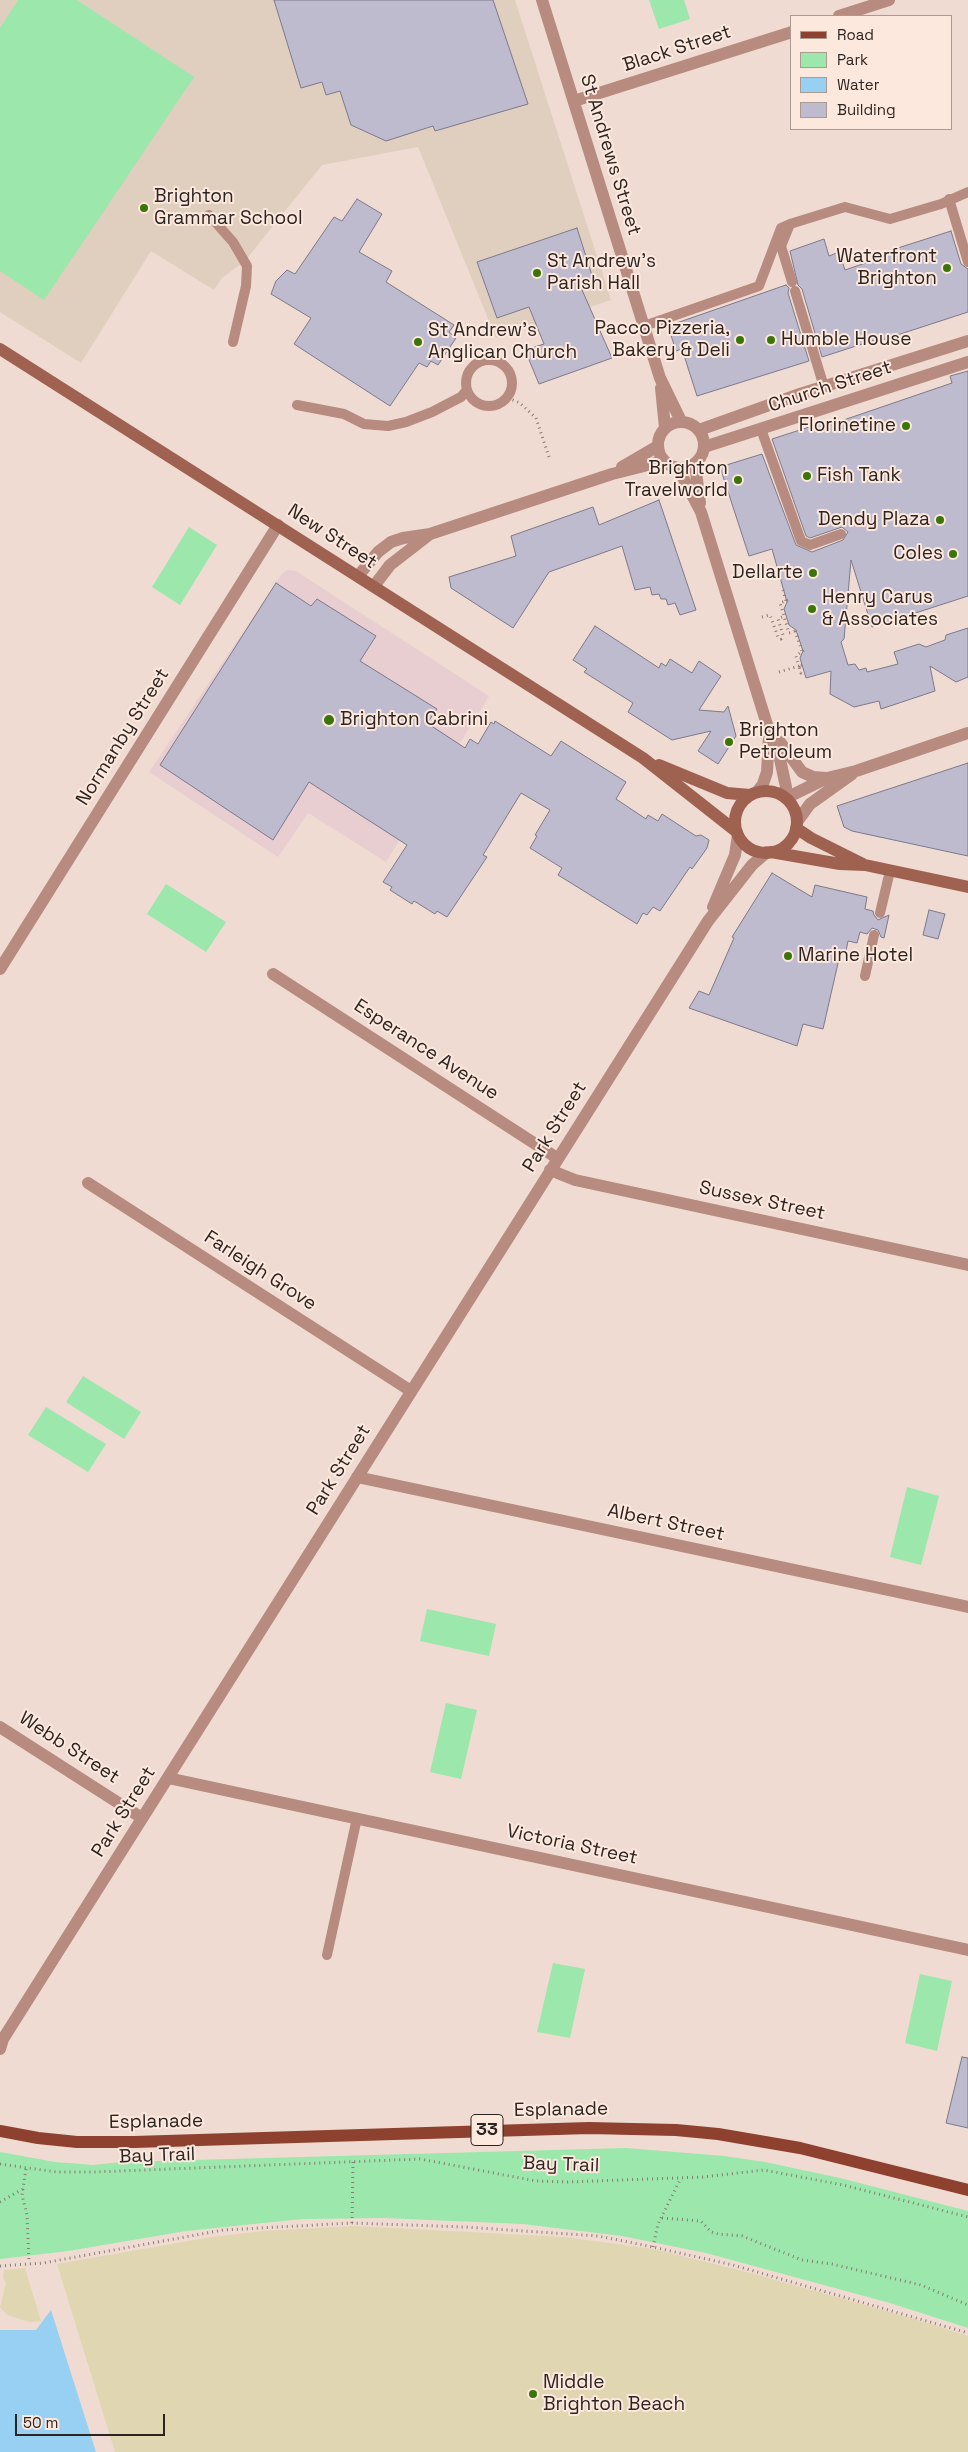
<!DOCTYPE html>
<html>
<head>
<meta charset="utf-8">
<style>
	body { margin:0 }
	#map { position:relative; width:968px; height:2452px; overflow:hidden; background:#efdbd1; font-family:"Space Grotesk",sans-serif }
	canvas { display:block }
	.legend { position:absolute; left:790px; top:15px; width:162px; height:115px; box-sizing:border-box; background:#fde8de; border:1px solid #a99a92; margin:0; padding:6px 9px; list-style:none; font-size:15px; color:#2c2421 }
	.legend li { display:flex; align-items:center; gap:10px; height:25px }
	.legend b { width:25px; border:1px solid #a99a92 }
	.scale { position:absolute; left:15px; top:2414px; width:150px; height:22px; box-sizing:border-box; border:2px solid #2c2421; border-top:0; padding-left:6px; font-size:15px; line-height:18px; white-space:nowrap; color:#2c2421; -webkit-text-stroke:4px #fde8de; paint-order:stroke }
</style>
</head>
<body>
<div id="map">
<canvas width="968" height="2452"></canvas>
<ul class="legend">
<li><b style="height:6px;background:#8d412e"></b>Road</li>
<li><b style="height:14px;background:#9be7ac"></b>Park</li>
<li><b style="height:14px;background:#98d0f3"></b>Water</li>
<li><b style="height:14px;background:#bfbbce"></b>Building</li>
</ul>
<div class="scale">50 m</div>
</div>
<script>
const ctx = document.querySelector('canvas').getContext('2d');
ctx.lineJoin = 'round';
function paint(path, color) { ctx.fillStyle = color; ctx.fill(path, 'evenodd'); }
const poly = rows => new Path2D(rows.map(r => 'M' + r).join(''));
function strokePath(path, color, width, dash) { ctx.strokeStyle = color; ctx.lineWidth = width; ctx.lineCap = dash ? 'butt' : 'round'; ctx.setLineDash(dash || []); ctx.stroke(path); }
function label(font, color, halo, rows, align = 'center') {
  ctx.font = font + ' "Space Grotesk",sans-serif'; ctx.lineWidth = 4; ctx.setLineDash([]); ctx.textBaseline = 'middle'; ctx.strokeStyle = halo; ctx.fillStyle = color; for (const [text, x, y, turn = 0] of rows) {
    ctx.save(); ctx.translate(x, y); ctx.rotate((+turn || 0) * Math.PI / 180); ctx.textAlign = isNaN(turn) ? turn : align; if (halo) ctx.strokeText(text, 0, 0); ctx.fillText(text, 0, 0); ctx.restore();
  }
}
const education = poly([
	[0,0,515,0,611,300,496,338,418,147,322,165,245,261,222,278,214,290,151,251,81,363,0,312]
]);
const medical = poly([
	[287,570,296,571,489,696,386,862,308,813,278,857,149,772,282,574]
]);
const green = poly([
	[18,0,77,0,194,77,44,300,0,271,0,28],
	[649,0,684,0,690,19,659,29],
	[189,527,217,545,180,605,152,587],
	[166,884,226,922,206,952,147,914],
	[83,1376,141,1412,124,1439,66,1402],
	[46,1407,106,1444,88,1472,28,1435],
	[907,1487,939,1496,921,1565,890,1557],
	[427,1609,496,1624,489,1656,420,1641],
	[446,1703,477,1710,461,1779,430,1772],
	[553,1963,585,1969,570,2038,537,2032],
	[920,1974,952,1981,937,2051,905,2043],
	[626,2148,724,2156,765,2162,840,2178,968,2211,968,2328,890,2303,706,2253,622,2236,523,2224,384,2218,302,2219,186,2231,68,2251,0,2259,0,2152,55,2162,93,2165,121,2162]
]);
const sand = poly([
	[354,2226,564,2237,653,2249,751,2273,911,2318,968,2336,968,2452,115,2452,57,2264,212,2237,263,2231],
	[25,2268,41,2321,30,2322,7,2315,0,2307,6,2283,3,2277,4,2270]
]);
const water = poly([
	[51,2310,96,2452,0,2452,0,2330,36,2330]
]);
const building = poly([
	[274,0,493,0,528,104,435,131,433,126,386,141,351,125,340,91,326,95,322,82,301,88,274,0],
	[357,199,382,214,359,252,392,271,386,282,454,325,449,332,456,338,438,365,431,361,427,367,419,363,390,406,294,344,311,318,271,294,276,281,287,270,295,274,334,217,342,221,357,199],
	[577,228,595,285,582,290,612,358,539,384,525,350,544,344,529,307,497,318,477,262,577,228],
	[951,231,961,264,968,269,968,312,882,340,881,338,822,357,802,289,798,285,790,251,824,239,829,256,839,252,845,270,874,260,873,256,951,231],
	[786,285,789,288,788,293,809,361,697,396,682,349,676,351,668,326,786,285],
	[968,371,968,596,872,627,851,560,844,639,841,642,848,665,855,664,859,670,866,668,867,672,898,664,894,652,919,644,926,647,934,644,945,640,946,635,968,628,968,677,956,682,930,666,935,691,881,709,879,701,854,707,830,694,831,671,806,678,800,658,803,651,796,630,789,625,784,609,787,602,772,549,749,556,720,467,762,454,796,545,812,552,843,540,848,532,842,527,810,538,806,536,772,439,828,421,829,425,952,383,950,376,968,371],
	[659,500,696,610,680,615,675,603,668,605,666,599,661,599,659,594,652,595,650,587,635,590,622,546,549,572,513,628,451,588,449,577,516,556,511,536,593,507,599,525,659,500],
	[276,583,311,606,317,599,376,636,360,661,437,709,427,723,465,748,470,739,478,744,491,722,494,724,495,721,551,756,561,741,626,782,616,799,646,819,648,815,658,821,662,814,696,836,701,835,709,840,707,848,692,869,690,867,660,911,653,907,647,915,643,913,637,924,558,875,562,868,530,848,537,836,535,835,550,810,521,793,483,855,487,857,447,917,437,911,435,914,414,901,412,904,390,890,392,887,383,882,407,845,309,782,273,840,160,765,276,583],
	[595,626,659,668,661,663,666,666,670,659,692,673,699,661,721,676,699,710,724,712,728,706,736,736,718,764,698,751,711,731,672,740,628,712,633,703,584,672,587,669,573,660,595,626],
	[968,763,968,856,852,831,844,827,837,806,968,763],
	[772,873,812,897,815,885,867,897,865,909,873,911,874,915,878,920,889,915,884,938,881,937,878,930,872,928,867,934,860,932,857,943,848,941,846,951,841,950,823,1029,803,1024,797,1046,689,1008,699,991,709,995,734,938,732,937,772,873],
	[929,910,945,914,938,939,923,935,929,910],
	[962,2057,968,2058,968,2128,946,2123,962,2057]
]);
const path = poly([
	[508,398,520,403,536,418,550,460],
	[783,590,786,601],
	[788,600,780,603,789,633,798,630],
	[762,617,770,615,778,637,781,639,783,635,778,619,784,616],
	[795,631,802,651],
	[802,665,799,666,801,673,804,672],
	[779,672,799,666,796,656,804,650],
	[0,2164,57,2172,95,2172,420,2159,536,2181,568,2182,703,2177,764,2170,843,2185,968,2217],
	[26,2169,22,2195,27,2215,29,2263],
	[0,2202,23,2189],
	[662,2218,701,2221,711,2232,718,2234,742,2236,802,2260,832,2264,921,2285,968,2305],
	[352,2223,353,2161],
	[653,2247,658,2224,681,2178],
	[0,2266,43,2263,223,2230,352,2223,465,2227,598,2236,653,2247,733,2265,968,2333]
]);
const service = poly([
	[949,199,968,262],
	[209,215,233,242,247,266,246,286,233,342],
	[790,224,781,246,792,282],
	[795,291,824,387],
	[644,326,759,286,781,228,790,224,845,207,890,219,941,204,968,192],
	'466 383a23 23 0 1 1 46 0a23 23 0 1 1-46 0Z',
	[297,405,344,414,364,424,388,426,406,422,432,412,461,397,467,390],
	[761,429,801,541,810,545,841,534],
	[880,913,890,871],
	[865,976,874,935],
	[327,1955,357,1818]
]);
const minor = poly([
	[839,16,889,0],
	[574,101,792,32],
	[699,430,800,394,968,341],
	[704,447,968,362],
	[622,467,658,446],
	[358,576,378,552,391,542,403,538,430,534,612,474,664,461],
	[374,586,390,565,430,534],
	[713,907,735,855,738,835],
	[0,969,278,525],
	[273,974,557,1158],
	[550,1170,575,1180,968,1265],
	[88,1183,411,1391],
	[357,1477,968,1607],
	[0,1727,142,1818],
	[168,1778,968,1950],
	[0,2049,3,2039,708,921,752,865,767,852]
]);
const tertiary = poly([
	[542,0,660,378,681,421],
	[661,388,665,428],
	'658 445a23 23 0 1 1 46 0a23 23 0 1 1-46 0Z',
	[695,464,700,503],
	[678,468,701,512,769,731,780,759,786,787,785,797],
	[780,742,802,772,813,777,826,778],
	[757,792,763,784,767,772,769,737],
	[786,798,827,778,856,771,968,733],
	[797,822,810,804,852,774]
]);
const secondary = poly([
	[0,349,643,758,737,832],
	[659,765,727,793,750,795],
	'735 822a31 31 0 1 1 62 0a31 31 0 1 1-62 0Z',
	[796,828,811,838,863,864],
	[771,852,840,864,865,865,968,887]
]);
const primary = poly([
	[0,2131,38,2138,77,2142,134,2142,589,2128,676,2130,718,2134,800,2148,968,2190]
]);
const markers = [
	[144,208,5,"#3b7508"],
	[947,268,5,"#3b7508"],
	[537,273,5,"#3b7508"],
	[740,340,5,"#3b7508"],
	[771,340,5,"#3b7508"],
	[418,342,5,"#3b7508"],
	[906,426,5,"#3b7508"],
	[807,476,5,"#3b7508"],
	[738,480,5,"#3b7508"],
	[940,520,5,"#3b7508"],
	[953,554,5,"#3b7508"],
	[813,573,5,"#3b7508"],
	[812,609,5,"#3b7508"],
	[329,720,6,"#3b7508"],
	[729,742,5,"#3b7508"],
	[788,956,5,"#3b7508"],
	[533,2394,5,"#3b7508"]
];
const shields = [
	[487,2130,32]
];
const shieldNames = [
	["33",487,2130]
];
const streetNames = [
	["Black Street",677,49,-18],
	["St Andrews Street",610,155,73],
	["Church Street",830,387,-18],
	["New Street",332,537,33],
	["Normanby Street",123,737,-58],
	["Esperance Avenue",426,1050,33],
	["Park Street",555,1127,-58],
	["Sussex Street",762,1201,12],
	["Farleigh Grove",260,1271,33],
	["Park Street",339,1470,-58],
	["Albert Street",666,1523,12],
	["Webb Street",69,1748,33],
	["Park Street",124,1812,-58],
	["Victoria Street",572,1845,12],
	["Esplanade",561,2110,-1],
	["Esplanade",156,2122,-1],
	["Bay Trail",157,2156,-2],
	["Bay Trail",561,2165,2]
];
const poiNames = [
	["Brighton",154,197],
	["Grammar School",154,219],
	["Waterfront",937,257,"right"],
	["Brighton",937,279,"right"],
	["St Andrew's",547,262],
	["Parish Hall",547,284],
	["Pacco Pizzeria,",730,329,"right"],
	["Bakery & Deli",730,351,"right"],
	["St Andrew’s",428,331],
	["Anglican Church",428,353],
	["Humble House",781,340],
	["Florinetine",896,426,"right"],
	["Brighton",728,469,"right"],
	["Travelworld",728,491,"right"],
	["Fish Tank",817,476],
	["Dendy Plaza",930,520,"right"],
	["Coles",943,554,"right"],
	["Dellarte",803,573,"right"],
	["Henry Carus",822,598],
	["& Associates",822,620],
	["Brighton Cabrini",340,720],
	["Brighton",739,731],
	["Petroleum",739,753],
	["Marine Hotel",798,956],
	["Middle",543,2383],
	["Brighton Beach",543,2405]
];
paint(education, '#e0cfbf');
paint(medical, '#e9ced1');
paint(green, '#9be7ac');
paint(sand, '#e0d6b1');
paint(water, '#98d0f3');
paint(building, '#bfbbce');
strokePath(building, '#7c798a', 1);
strokePath(path, '#897b75', 3, [1, 4]);
strokePath(service, '#b78b7f', 10);
strokePath(minor, '#b78b7f', 12);
strokePath(tertiary, '#b78b7f', 12);
strokePath(secondary, '#9f6150', 12);
strokePath(primary, '#8d412e', 12);
for (const [x, y, r, color] of markers) { const dot = new Path2D(); dot.arc(x, y, r, 0, 2 * Math.PI); ctx.fillStyle = color; ctx.fill(dot); strokePath(dot, '#fde8de', 2); }
for (const [x, y, w] of shields) { const box = new Path2D(); box.roundRect(x - w / 2, y - 15.5, w, 31, 4); ctx.fillStyle = '#fde8de'; ctx.fill(box); strokePath(box, '#2c2421', 1); }
label('bold 18px', '#2c2421', null, shieldNames);
label('19px', '#2c2421', '#fde8de', streetNames);
label('19px', '#2c2421', '#fde8de', poiNames, 'left');
</script>
</body>
</html>
